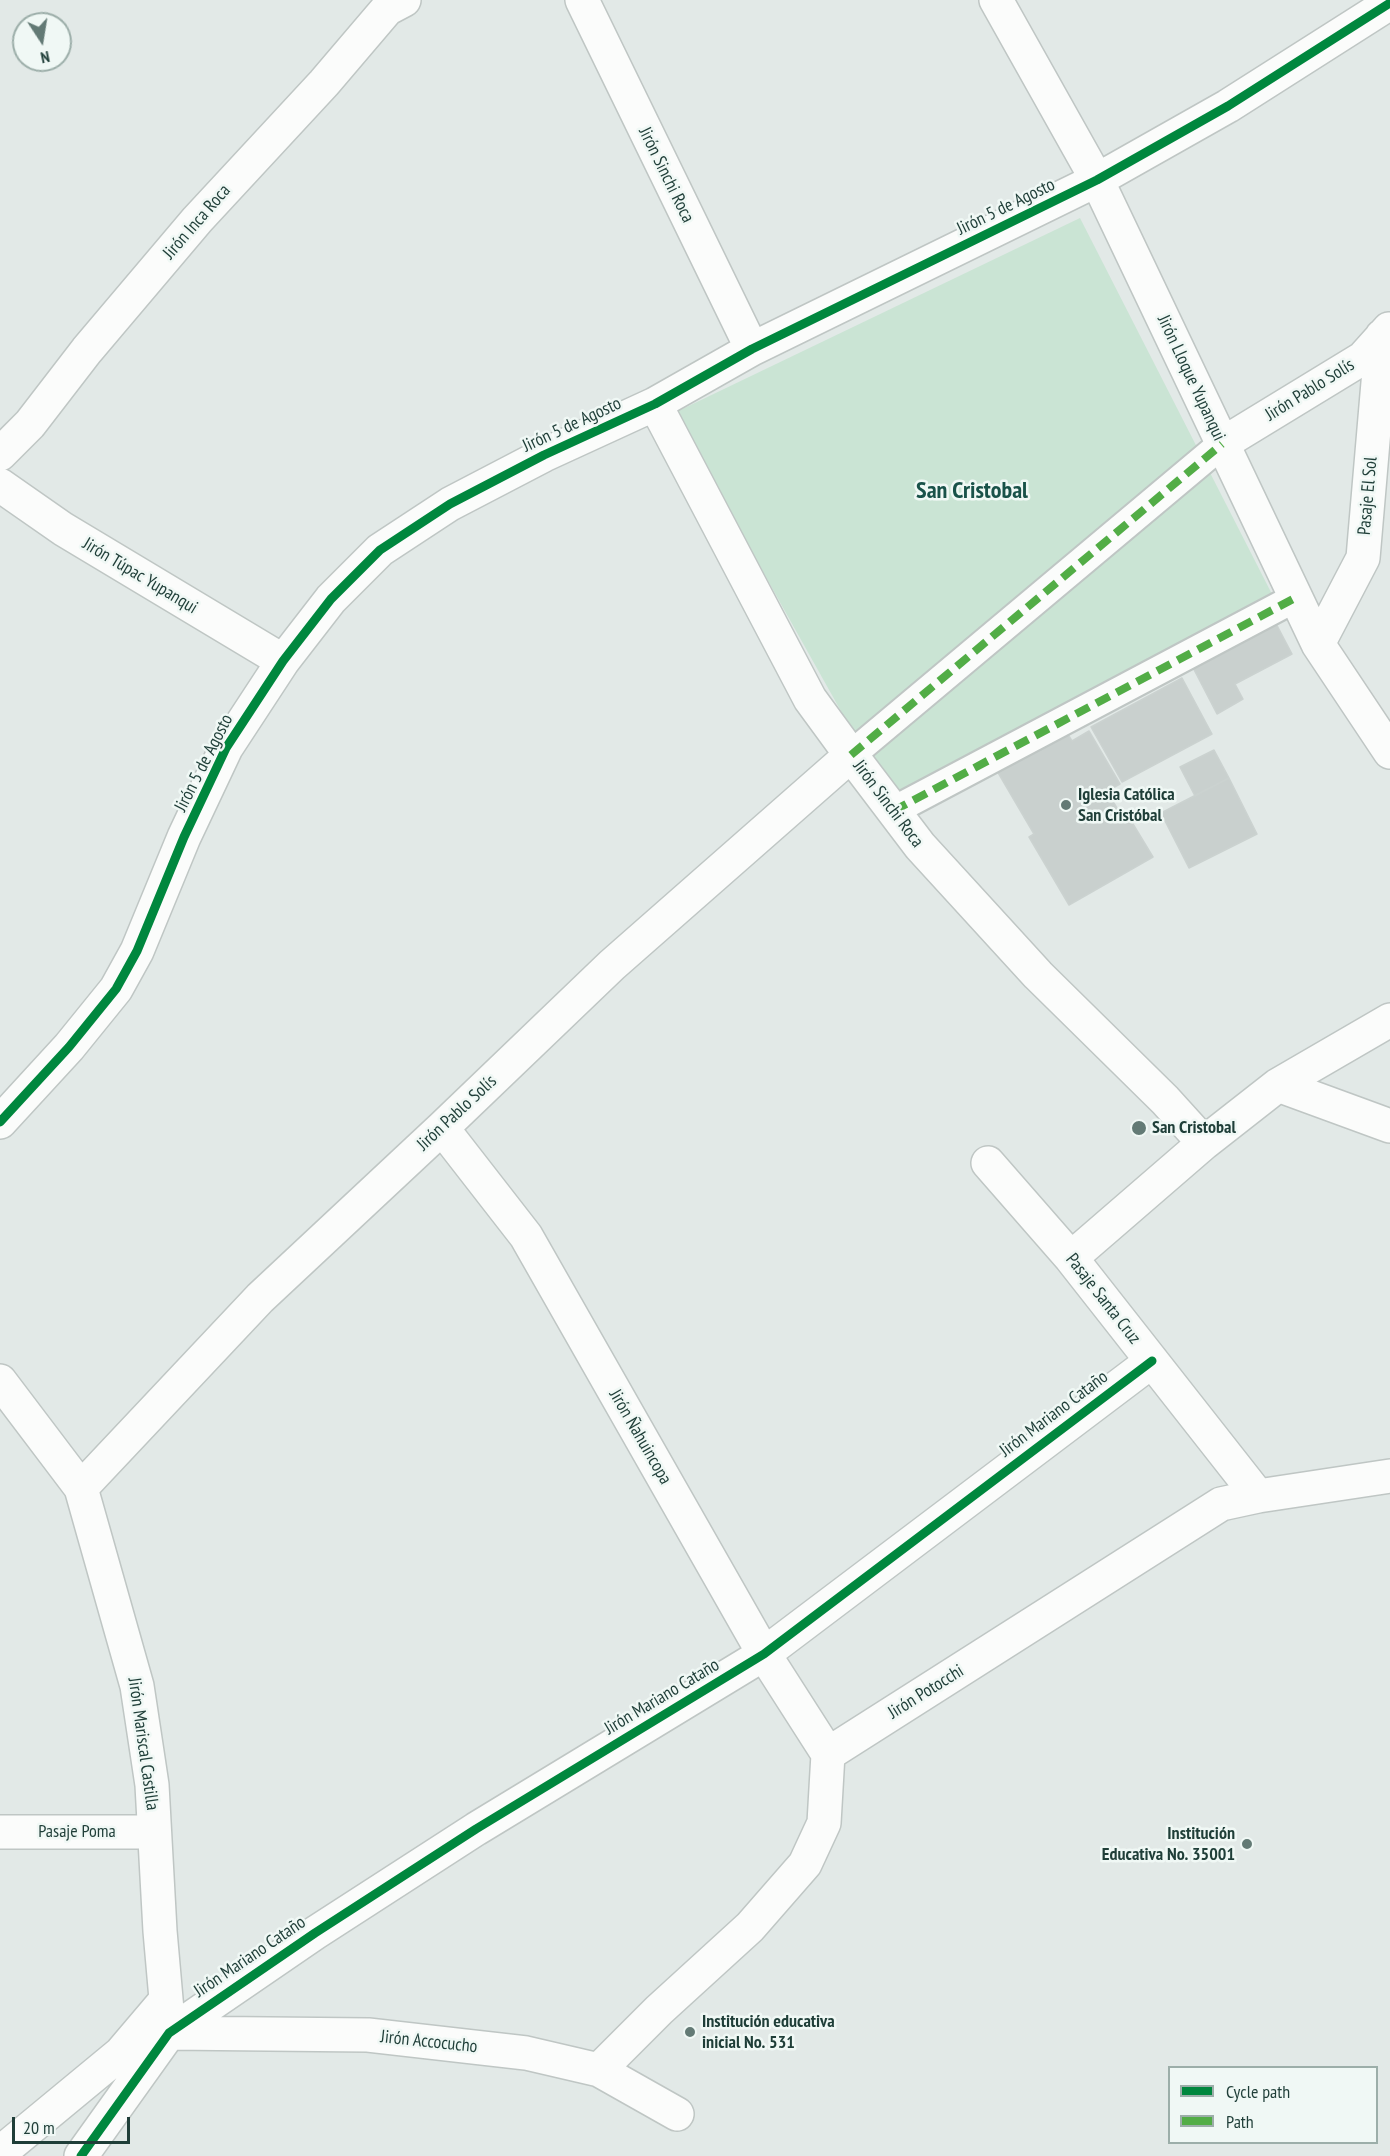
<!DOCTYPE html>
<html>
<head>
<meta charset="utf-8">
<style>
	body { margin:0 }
	#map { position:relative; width:1390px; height:2156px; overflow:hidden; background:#e2e9e7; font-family:"PT Sans Narrow",sans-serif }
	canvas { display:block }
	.legend { position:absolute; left:1168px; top:2066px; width:210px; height:78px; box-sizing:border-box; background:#f0f8f5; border:2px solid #9caea9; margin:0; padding:8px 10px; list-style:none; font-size:18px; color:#1f3e38 }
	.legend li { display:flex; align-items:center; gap:12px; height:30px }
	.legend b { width:30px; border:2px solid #9caea9 }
	.north { position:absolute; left:12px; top:12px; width:60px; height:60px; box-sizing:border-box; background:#f0f8f5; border:2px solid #9caea9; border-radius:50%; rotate:168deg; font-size:16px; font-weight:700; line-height:24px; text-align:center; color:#1f3e38 }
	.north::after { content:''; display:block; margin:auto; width:21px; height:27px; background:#637a75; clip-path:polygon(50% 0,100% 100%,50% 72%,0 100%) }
	.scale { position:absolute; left:12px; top:2117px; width:118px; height:27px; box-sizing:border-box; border:3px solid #1f3e38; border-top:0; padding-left:8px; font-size:18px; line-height:21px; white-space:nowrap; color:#1f3e38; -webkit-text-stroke:4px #f0f8f5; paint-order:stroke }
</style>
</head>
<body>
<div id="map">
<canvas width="1390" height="2156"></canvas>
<ul class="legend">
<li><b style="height:8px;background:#00873e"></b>Cycle path</li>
<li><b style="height:8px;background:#52ad46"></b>Path</li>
</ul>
<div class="north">N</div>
<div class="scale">20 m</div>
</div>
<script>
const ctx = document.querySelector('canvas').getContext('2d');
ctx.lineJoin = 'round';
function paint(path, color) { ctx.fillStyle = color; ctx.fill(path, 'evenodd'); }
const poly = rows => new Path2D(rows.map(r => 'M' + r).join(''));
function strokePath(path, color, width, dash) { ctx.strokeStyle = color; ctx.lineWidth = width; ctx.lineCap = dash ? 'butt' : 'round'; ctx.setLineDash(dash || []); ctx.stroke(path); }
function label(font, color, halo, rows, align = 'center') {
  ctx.font = font + ' "PT Sans Narrow",sans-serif'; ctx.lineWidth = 5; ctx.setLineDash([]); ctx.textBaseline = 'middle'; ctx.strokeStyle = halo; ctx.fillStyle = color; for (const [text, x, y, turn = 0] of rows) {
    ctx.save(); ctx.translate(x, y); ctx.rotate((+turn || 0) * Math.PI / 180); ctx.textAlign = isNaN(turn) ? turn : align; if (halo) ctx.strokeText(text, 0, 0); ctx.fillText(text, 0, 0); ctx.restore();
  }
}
const green = poly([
	[1080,218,1277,604,898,813,674,413]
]);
const building = poly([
	[1271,614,1292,654,1235,684,1243,699,1217,714,1188,658,1271,614],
	[1182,678,1212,734,1122,782,1091,727,1182,678],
	[1062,725,1072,741,1089,731,1120,784,1107,791,1125,822,1130,819,1153,857,1069,905,1029,837,1034,834,993,764,1062,725],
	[1214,750,1229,778,1195,796,1180,767,1214,750],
	[1229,778,1257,834,1189,868,1161,813,1229,778]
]);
const pedestrian = poly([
	[851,755,1222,444],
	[893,811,1295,598]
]);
const minor = poly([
	[582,0,752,349],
	[996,0,1097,180,1318,644,1390,752],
	[655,404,810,699,851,755,920,846,1038,975,1165,1100,1204,1143],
	[1222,444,1363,358,1389,329],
	[0,454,30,424,87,350,197,220,324,83,387,9,404,0],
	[0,485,63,529,283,661],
	[1318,644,1363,558,1382,336],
	[1278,1085,1390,1126],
	[0,1122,69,1047,116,989,137,951,184,837,226,748,283,661,331,599,380,550,450,504,544,455,655,404,752,349,1097,180,1228,106,1390,3],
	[442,1128,526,1236,764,1654,828,1754],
	[988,1163,1071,1258,1258,1496],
	[1071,1258,1204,1143,1278,1085,1390,1020],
	[0,1381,81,1488,137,1686,152,1785,160,1931,169,2033],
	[81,1488,260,1298,442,1128,612,965,851,755],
	[828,1754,1221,1504,1258,1496,1390,1476],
	[0,1832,154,1832],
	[169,2033,368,2035,526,2053,599,2070,677,2114],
	[599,2070,659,2010,750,1927,805,1864,824,1823,828,1754],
	[0,2153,121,2053,166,2000],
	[81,2156,169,2033,315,1933,476,1829,764,1654,1152,1361]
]);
const quiet = poly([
	[851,755,1222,444],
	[893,811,1295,598]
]);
const cycleway = poly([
	[0,1122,69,1047,116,989,137,951,184,837,226,748,283,661,331,599,380,550,450,504,544,455,655,404,752,349,1097,180,1228,106,1390,3],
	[81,2156,169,2033,315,1933,476,1829,764,1654,1152,1361]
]);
const markers = [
	[1066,805,6,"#637a75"],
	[1139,1128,8,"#637a75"],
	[1247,1844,6,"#637a75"],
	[690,2032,6,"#637a75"]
];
const streetNames = [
	["Jirón Sinchi Roca",666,175,64],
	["Jirón 5 de Agosto",1006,207,-26],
	["Jirón Inca Roca",197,222,-49],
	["Jirón Lloque Yupanqui",1191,378,65],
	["Jirón Pablo Solís",1310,390,-32],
	["Jirón 5 de Agosto",572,425,-25],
	["Pasaje El Sol",1368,496,-85],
	["Jirón Túpac Yupanqui",140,576,31],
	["Jirón 5 de Agosto",204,763,-63],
	["Jirón Sinchi Roca",888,804,53],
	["Jirón Pablo Solís",457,1113,-43],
	["Pasaje Santa Cruz",1103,1299,52],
	["Jirón Mariano Cataño",1054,1414,-37],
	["Jirón Ñahuincopa",640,1437,60],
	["Jirón Potocchi",926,1692,-32],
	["Jirón Mariano Cataño",662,1697,-31],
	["Jirón Mariscal Castilla",143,1744,82],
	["Pasaje Poma",77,1832],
	["Jirón Mariano Cataño",250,1957,-34],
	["Jirón Accocucho",429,2042,6]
];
const poiNames = [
	["Iglesia Católica",1078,795],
	["San Cristóbal",1078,816],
	["San Cristobal",1152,1128],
	["Institución",1235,1834,"right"],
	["Educativa No. 35001",1235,1855,"right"],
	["Institución educativa",702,2022],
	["inicial No. 531",702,2043]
];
const districtNames = [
	["San Cristobal",972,491]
];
paint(green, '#cae4d4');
paint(building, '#c9d0ce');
strokePath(building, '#cbd2d0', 1.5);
strokePath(pedestrian, '#bfc6c4', 32);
strokePath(minor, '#bfc6c4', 36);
strokePath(pedestrian, '#fbfcfb', 28);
strokePath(minor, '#fbfcfb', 33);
strokePath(quiet, '#52ad46', 8, [15, 8]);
strokePath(cycleway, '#00873e', 9);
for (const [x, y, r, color] of markers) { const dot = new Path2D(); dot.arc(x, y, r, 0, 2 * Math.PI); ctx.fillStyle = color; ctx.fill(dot); strokePath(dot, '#f0f8f5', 2); }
label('18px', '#1f3e38', '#f0f8f5', streetNames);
label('bold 18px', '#1f3e38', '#f0f8f5', poiNames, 'left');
label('bold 24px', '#195249', '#f0f8f5', districtNames);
</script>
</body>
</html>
